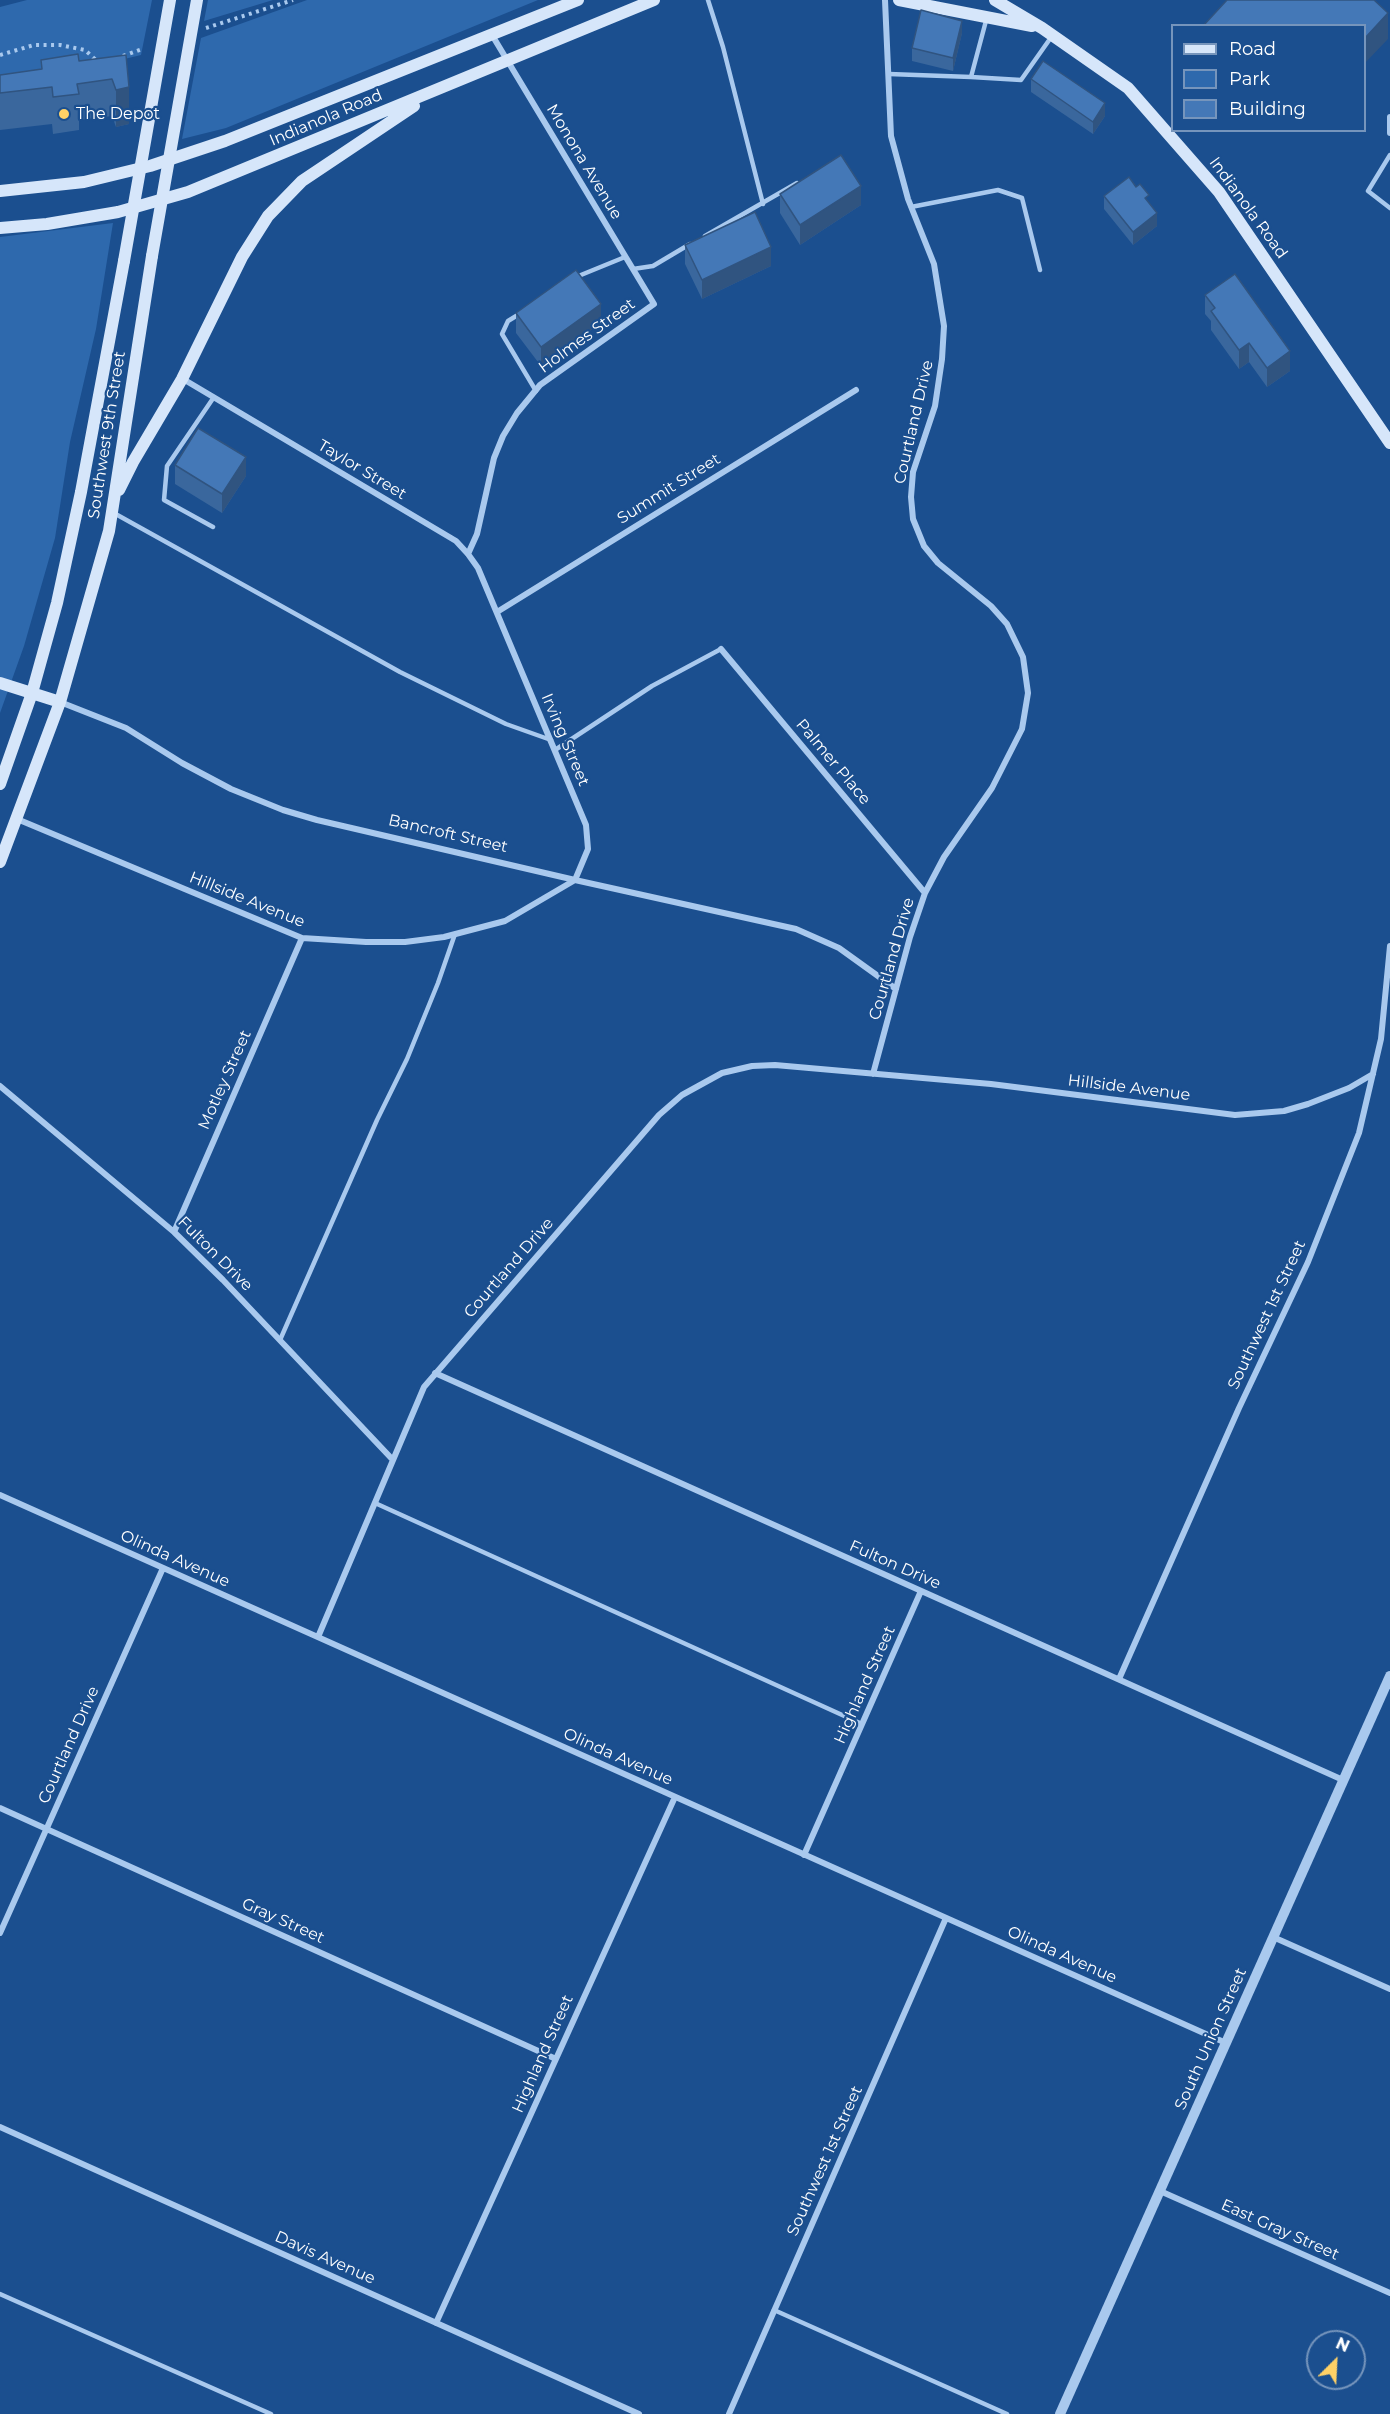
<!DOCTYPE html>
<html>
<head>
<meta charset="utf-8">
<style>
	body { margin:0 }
	#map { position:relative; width:1390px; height:2414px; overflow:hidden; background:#1b4f8f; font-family:Montserrat,sans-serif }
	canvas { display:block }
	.legend { position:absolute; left:1171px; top:24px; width:195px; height:108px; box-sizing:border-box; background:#1b4f8f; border:2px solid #7695bc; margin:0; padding:8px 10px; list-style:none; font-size:18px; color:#fff }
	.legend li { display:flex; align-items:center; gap:12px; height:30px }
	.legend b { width:30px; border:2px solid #7695bc }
	.north { position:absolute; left:1306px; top:2330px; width:60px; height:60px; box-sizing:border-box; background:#1b4f8f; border:2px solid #7695bc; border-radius:50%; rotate:24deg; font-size:16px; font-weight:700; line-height:24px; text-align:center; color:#fff }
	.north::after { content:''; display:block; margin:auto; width:21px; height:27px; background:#ffd166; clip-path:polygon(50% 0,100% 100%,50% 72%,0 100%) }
</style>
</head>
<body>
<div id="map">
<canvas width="1390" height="2414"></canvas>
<ul class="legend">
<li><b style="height:8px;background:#d6e6fa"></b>Road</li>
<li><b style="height:16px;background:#2e69ad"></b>Park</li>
<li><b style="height:16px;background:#4478b7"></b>Building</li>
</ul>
<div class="north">N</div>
</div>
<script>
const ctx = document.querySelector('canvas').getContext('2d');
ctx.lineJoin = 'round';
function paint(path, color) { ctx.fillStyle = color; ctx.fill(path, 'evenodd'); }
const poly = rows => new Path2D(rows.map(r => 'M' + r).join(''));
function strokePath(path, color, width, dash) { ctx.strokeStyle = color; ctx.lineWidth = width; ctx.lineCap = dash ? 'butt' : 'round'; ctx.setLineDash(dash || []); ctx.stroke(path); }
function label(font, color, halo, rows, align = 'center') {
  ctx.font = font + ' Montserrat,sans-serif'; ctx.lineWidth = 4.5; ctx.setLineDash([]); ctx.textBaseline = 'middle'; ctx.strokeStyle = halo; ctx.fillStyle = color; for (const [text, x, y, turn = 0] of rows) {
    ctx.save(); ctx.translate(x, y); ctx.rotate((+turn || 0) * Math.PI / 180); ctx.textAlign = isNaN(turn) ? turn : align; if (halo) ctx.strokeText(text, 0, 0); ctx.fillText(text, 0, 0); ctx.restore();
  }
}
const green = poly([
	[27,0,152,0,141,55,0,89,0,7],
	[208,0,273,0,204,21],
	[307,0,538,0,226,128,182,139,201,38],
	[113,223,96,329,70,442,55,538,24,646,0,713,0,237]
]);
const path = poly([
	[206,28,293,0],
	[0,55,34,45,60,45,85,50,98,62],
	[123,56,142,49]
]);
const service = poly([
	[708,0,723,47,763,204],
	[987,17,971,77,1021,80,1052,36],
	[889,74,971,77],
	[1390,155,1368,191,1390,208],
	[911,207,998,190,1022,198,1040,270],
	[705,236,797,183],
	[633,269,653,266,690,244],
	[576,277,625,257],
	[521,313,508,321,502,334,536,391],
	[112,512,400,672,506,724,551,740],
	[213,527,164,500,167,466,214,397],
	[555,750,652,686,721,649],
	[280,1340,377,1120,407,1059,438,983,455,934],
	[375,1503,862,1724],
	[0,2294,271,2414],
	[774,2310,1007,2414]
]);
const minor = poly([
	[1390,117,1390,133],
	[468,554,477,534,494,458,503,436,517,413,540,385,654,304,492,35],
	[497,612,856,390],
	[721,649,925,893],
	[60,702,126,728,182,763,231,789,283,810,317,820,575,880,796,929,839,948,896,989],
	[17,819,302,938,366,942,405,942,444,937,505,921,575,880,588,849,586,825,478,568,468,554,456,541,183,379],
	[873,1074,910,937,925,893,944,857,992,788,1022,729,1028,693,1023,657,1007,624,991,606,938,563,924,546,913,519,911,497,913,472,935,406,942,359,944,326,934,264,908,199,891,136,885,0],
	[0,1086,174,1232,223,1280,393,1460],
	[174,1232,302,938],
	[435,1373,1343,1780],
	[0,1495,1226,2043],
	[318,1637,424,1387,628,1151,659,1115,682,1095,722,1073,752,1066,775,1065,991,1084,1235,1115,1284,1111,1308,1104,1349,1088,1373,1074],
	[1119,1679,1239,1408,1308,1262,1359,1133,1381,1039,1390,946],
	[0,1808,556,2059],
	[804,1855,921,1591],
	[0,1933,163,1568],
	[1273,1937,1390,1989],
	[0,2127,639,2414],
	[1160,2191,1390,2293],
	[436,2323,675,1797],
	[729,2414,946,1918]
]);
const tertiary = poly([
	[1060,2414,1390,1676]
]);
const secondary = poly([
	[899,0,1032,26],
	[995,0,1042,28,1128,88,1219,192,1390,443],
	[0,191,84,182,150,166,225,141,578,0],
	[0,228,47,224,118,212,188,192,654,0],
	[119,490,133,462,182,379,242,257,268,216,302,181,414,106],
	[0,683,60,702],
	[0,784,32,693,57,603,81,492,124,261],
	[0,862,60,702,109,531,152,256]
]);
const secondaryBridge = poly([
	[152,256,197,0],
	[124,261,170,0]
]);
const wall = poly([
	[962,33,953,71,912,61,912,48],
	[126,55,129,124,116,127,112,116,79,120,79,130,53,134,52,124,0,130,0,75,41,69,41,60,79,61],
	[1031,79,1105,116,1093,134,1031,92],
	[1136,187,1149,203,1157,226,1133,245,1104,209,1104,196],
	[780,194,861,205,800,245,780,213],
	[685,245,771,266,702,299,685,264],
	[1205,295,1290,371,1267,387,1249,362,1239,369,1211,330,1211,321,1205,314],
	[516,313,601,323,541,366,516,333],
	[175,465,246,476,222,513,175,484]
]);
const shadedWall = poly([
	[1388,13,1388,39,1365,63,1365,38],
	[962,21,962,33,953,71,953,58],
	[129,87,129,124,116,127,116,90],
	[1105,103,1105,116,1093,134,1093,122],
	[861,186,861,205,800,245,800,225],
	[1157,213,1157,226,1133,245,1133,232],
	[771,247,771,266,702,299,702,280],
	[601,304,601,323,541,366,541,347],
	[1249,343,1249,362,1239,369,1239,350],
	[1290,351,1290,371,1267,387,1267,368],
	[246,457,246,476,222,513,222,494]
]);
const building = poly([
	[1227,0,1374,0,1388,13,1365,38,1365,26,1203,26,1227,0],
	[921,10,962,21,953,58,912,48,921,10],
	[78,54,79,61,126,55,129,87,116,90,112,79,77,84,79,94,53,97,52,87,0,93,0,75,42,69,41,60,78,54],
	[1043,61,1105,103,1093,122,1031,79,1043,61],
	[841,155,861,186,800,225,780,194,841,155],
	[1129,177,1136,187,1140,184,1149,195,1145,198,1157,213,1133,232,1104,196,1129,177],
	[755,212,771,247,702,280,685,245,755,212],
	[576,270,601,304,541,347,516,313,576,270],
	[1235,274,1290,351,1267,368,1249,343,1239,350,1211,311,1215,308,1205,295,1235,274],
	[198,428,246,457,222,494,175,465,198,428]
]);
const markers = [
	[64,114,6,"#ffd166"]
];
const poiNames = [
	["The Depot",76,114]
];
const streetNames = [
	["Indianola Road",326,118,-23],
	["Monona Avenue",584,162,59],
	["Indianola Road",1248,208,54],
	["Holmes Street",587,336,-36],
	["Courtland Drive",914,422,-77],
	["Southwest 9th Street",107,435,-81],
	["Taylor Street",362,470,31],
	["Summit Street",669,489,-32],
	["Irving Street",565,740,67],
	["Palmer Place",833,762,50],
	["Bancroft Street",448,834,13],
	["Hillside Avenue",247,900,22],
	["Courtland Drive",892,959,-74],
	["Motley Street",225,1080,-66],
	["Hillside Avenue",1129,1088,7],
	["Fulton Drive",215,1254,45],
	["Courtland Drive",509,1268,-49],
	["Southwest 1st Street",1267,1315,-65],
	["Olinda Avenue",175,1559,24],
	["Fulton Drive",895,1565,24],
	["Highland Street",865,1685,-66],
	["Courtland Drive",69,1745,-66],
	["Olinda Avenue",618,1757,24],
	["Gray Street",283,1921,24],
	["Olinda Avenue",1062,1955,24],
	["South Union Street",1211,2039,-66],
	["Highland Street",543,2054,-66],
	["Southwest 1st Street",825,2161,-66],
	["East Gray Street",1280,2230,24],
	["Davis Avenue",325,2258,24]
];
paint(green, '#2e69ad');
strokePath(path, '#a9c9ee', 4, [3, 4.5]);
strokePath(service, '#a9c9ee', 4.5);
strokePath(minor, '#a9c9ee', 6);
strokePath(tertiary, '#a9c9ee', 10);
strokePath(secondary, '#d6e6fa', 12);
strokePath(secondaryBridge, '#d6e6fa', 12);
paint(wall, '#3a679d');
paint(shadedWall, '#305480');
paint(building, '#4478b7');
strokePath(building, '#305480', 1.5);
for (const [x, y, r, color] of markers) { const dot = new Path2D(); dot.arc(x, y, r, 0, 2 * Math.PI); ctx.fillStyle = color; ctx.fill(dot); strokePath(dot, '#1b4f8f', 2); }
label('16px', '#fff', '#1b4f8f', poiNames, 'left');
label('16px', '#fff', '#1b4f8f', streetNames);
</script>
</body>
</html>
